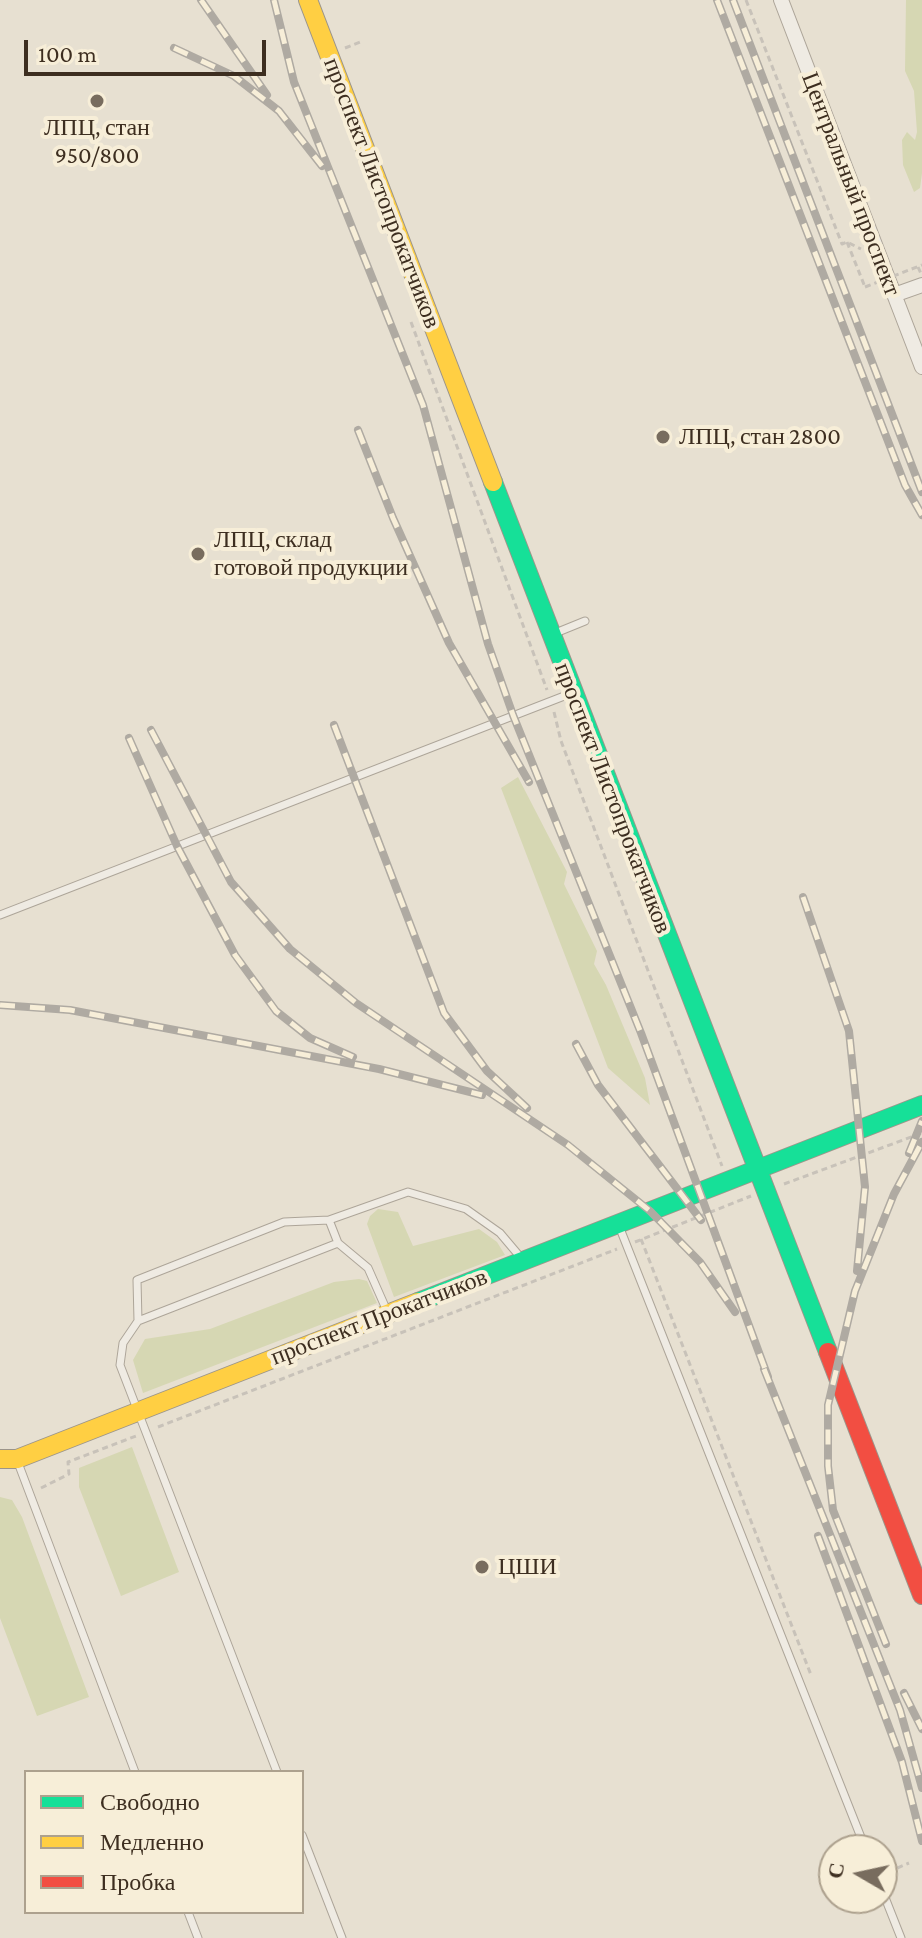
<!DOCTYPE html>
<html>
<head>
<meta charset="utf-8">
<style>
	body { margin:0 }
	#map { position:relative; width:922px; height:1938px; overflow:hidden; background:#e7e0d1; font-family:"Crimson Pro",serif }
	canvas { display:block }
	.legend { position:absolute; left:24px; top:1770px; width:280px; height:144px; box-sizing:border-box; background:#f7eed8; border:2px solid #ada18e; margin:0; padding:10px 14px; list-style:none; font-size:24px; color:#3d2e20 }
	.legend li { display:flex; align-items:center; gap:16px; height:40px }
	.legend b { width:40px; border:2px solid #ada18e }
	.north { position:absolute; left:818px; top:1834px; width:80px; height:80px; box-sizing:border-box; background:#f7eed8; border:2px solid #ada18e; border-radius:50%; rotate:279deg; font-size:22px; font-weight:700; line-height:32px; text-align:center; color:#3d2e20 }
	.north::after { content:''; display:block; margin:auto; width:28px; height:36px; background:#786c5e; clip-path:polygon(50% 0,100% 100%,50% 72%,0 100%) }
	.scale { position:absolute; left:24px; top:40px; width:242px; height:36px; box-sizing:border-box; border:4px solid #3d2e20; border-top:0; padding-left:10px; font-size:24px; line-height:28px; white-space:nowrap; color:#3d2e20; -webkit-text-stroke:6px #f7eed8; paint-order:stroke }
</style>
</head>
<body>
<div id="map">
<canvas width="922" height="1938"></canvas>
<ul class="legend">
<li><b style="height:10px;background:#16e098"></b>Свободно</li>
<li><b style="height:10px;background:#ffcf43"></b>Медленно</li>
<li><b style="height:10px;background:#f24e42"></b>Пробка</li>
</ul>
<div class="north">С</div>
<div class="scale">100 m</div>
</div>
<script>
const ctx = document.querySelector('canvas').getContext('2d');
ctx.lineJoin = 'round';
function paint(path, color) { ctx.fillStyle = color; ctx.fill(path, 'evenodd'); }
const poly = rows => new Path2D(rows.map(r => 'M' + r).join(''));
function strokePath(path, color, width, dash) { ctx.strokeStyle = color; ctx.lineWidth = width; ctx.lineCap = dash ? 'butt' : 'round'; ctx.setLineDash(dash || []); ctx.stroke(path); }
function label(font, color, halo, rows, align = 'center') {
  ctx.font = font + ' "Crimson Pro",serif'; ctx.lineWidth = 8; ctx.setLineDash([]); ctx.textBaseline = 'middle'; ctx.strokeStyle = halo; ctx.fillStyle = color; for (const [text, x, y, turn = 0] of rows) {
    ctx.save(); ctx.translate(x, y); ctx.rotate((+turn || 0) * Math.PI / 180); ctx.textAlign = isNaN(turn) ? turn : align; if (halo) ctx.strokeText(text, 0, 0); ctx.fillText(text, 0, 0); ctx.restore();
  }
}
const green = poly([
	[906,0,922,0,922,173,920,188,914,192,903,165,902,140,907,132,915,140,917,132,914,91,905,71],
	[518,777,567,872,564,884,597,951,594,964,606,985,645,1078,650,1105,608,1068,501,788],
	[378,1209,398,1212,413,1246,479,1229,497,1242,505,1255,394,1297,367,1224,370,1216],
	[359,1279,367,1281,377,1303,143,1393,133,1360,145,1339,210,1329,334,1282],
	[132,1447,179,1572,121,1596,79,1487,79,1468],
	[0,1497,12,1500,22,1517,89,1697,37,1716,0,1618]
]);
const path = poly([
	[746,0,842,244,847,242,861,249],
	[345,48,360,42],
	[847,242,865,287],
	[411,322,547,690],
	[554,712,561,741,722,1166],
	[784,1184,922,1133],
	[641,1239,811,1675],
	[635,1242,751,1196],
	[158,1427,617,1249],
	[41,1488,69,1474,68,1462,136,1436],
	[882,1858,892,1882],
	[888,1872,909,1863]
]);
const lane = poly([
	[553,634,585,621],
	[0,915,572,693],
	[619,1226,866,1850],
	[387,1311,368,1268,338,1243,329,1220,408,1192,466,1209,500,1233,522,1259],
	[138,1321,137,1280,284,1222,329,1220],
	[17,1460,135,1772],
	[277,1772,120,1365,123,1343,138,1321,338,1243],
	[302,1835,342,1938],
	[882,1890,901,1938],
	[188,1912,198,1938]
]);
const street = poly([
	[781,0,922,367],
	[894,295,922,285]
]);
const fast = poly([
	[493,482,828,1352],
	[418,1302,922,1105]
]);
const slow = poly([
	[308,0,493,482],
	[0,1459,17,1459,418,1302]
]);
const jam = poly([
	[828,1352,922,1595]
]);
const rail = poly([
	[201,0,267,95],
	[274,0,294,82,423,405,488,644,513,715,641,1033,768,1377],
	[717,0,905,485,922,515],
	[733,0,922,492],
	[174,48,234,76,279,111,322,166],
	[358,430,393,518,449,643,529,782],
	[334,725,444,1013,487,1071,527,1108],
	[151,730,231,882,290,949,356,1003,568,1145,650,1211,700,1262,735,1312],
	[129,738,177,846,235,955,276,1011,310,1038,353,1057],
	[803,897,849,1031,865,1187,857,1271],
	[0,1005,70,1010,379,1069,482,1095],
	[576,1044,598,1085,701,1220],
	[909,1153,922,1121],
	[764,1369,900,1710,922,1788],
	[818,1536,902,1762,922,1841],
	[886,1644,833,1510,828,1466,828,1405,855,1291,894,1194,922,1142],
	[904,1693,922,1729]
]);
const pathBridge = poly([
	[918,267,922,276],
	[865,287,922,265]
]);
const markers = [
	[97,101,8,"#786c5e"],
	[663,437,8,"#786c5e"],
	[198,554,8,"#786c5e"],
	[482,1567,8,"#786c5e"]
];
const poiNames = [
	["ЛПЦ, стан",97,128,"center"],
	["950/800",97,156,"center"],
	["ЛПЦ, стан 2800",679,437],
	["ЛПЦ, склад",214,540],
	["готовой продукции",214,568],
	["ЦШИ",498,1567]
];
const streetNames = [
	["Центральный проспект",851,184,69],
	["проспект Листопрокатчиков",382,193,69],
	["проспект Листопрокатчиков",613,798,69],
	["проспект Прокатчиков",379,1317,-21]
];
paint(green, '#d6d7b3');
strokePath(lane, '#ada599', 9);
strokePath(street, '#ada599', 16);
strokePath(fast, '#9c958a', 20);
strokePath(slow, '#9c958a', 20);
strokePath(jam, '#9c958a', 20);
strokePath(path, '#c8c2b9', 3, [6, 4]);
strokePath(lane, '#efebe3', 7);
strokePath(street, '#efebe3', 14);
strokePath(fast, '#16e098', 18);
strokePath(slow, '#ffcf43', 18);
strokePath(jam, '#f24e42', 18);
strokePath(rail, '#afaaa2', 8);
strokePath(rail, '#f7eed8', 5, [15]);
strokePath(pathBridge, '#c8c2b9', 3, [6, 4]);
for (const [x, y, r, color] of markers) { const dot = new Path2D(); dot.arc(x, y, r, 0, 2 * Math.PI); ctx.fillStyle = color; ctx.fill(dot); strokePath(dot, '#f7eed8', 3); }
label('24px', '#3d2e20', '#f7eed8', poiNames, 'left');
label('24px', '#3d2e20', '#f7eed8', streetNames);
</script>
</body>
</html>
